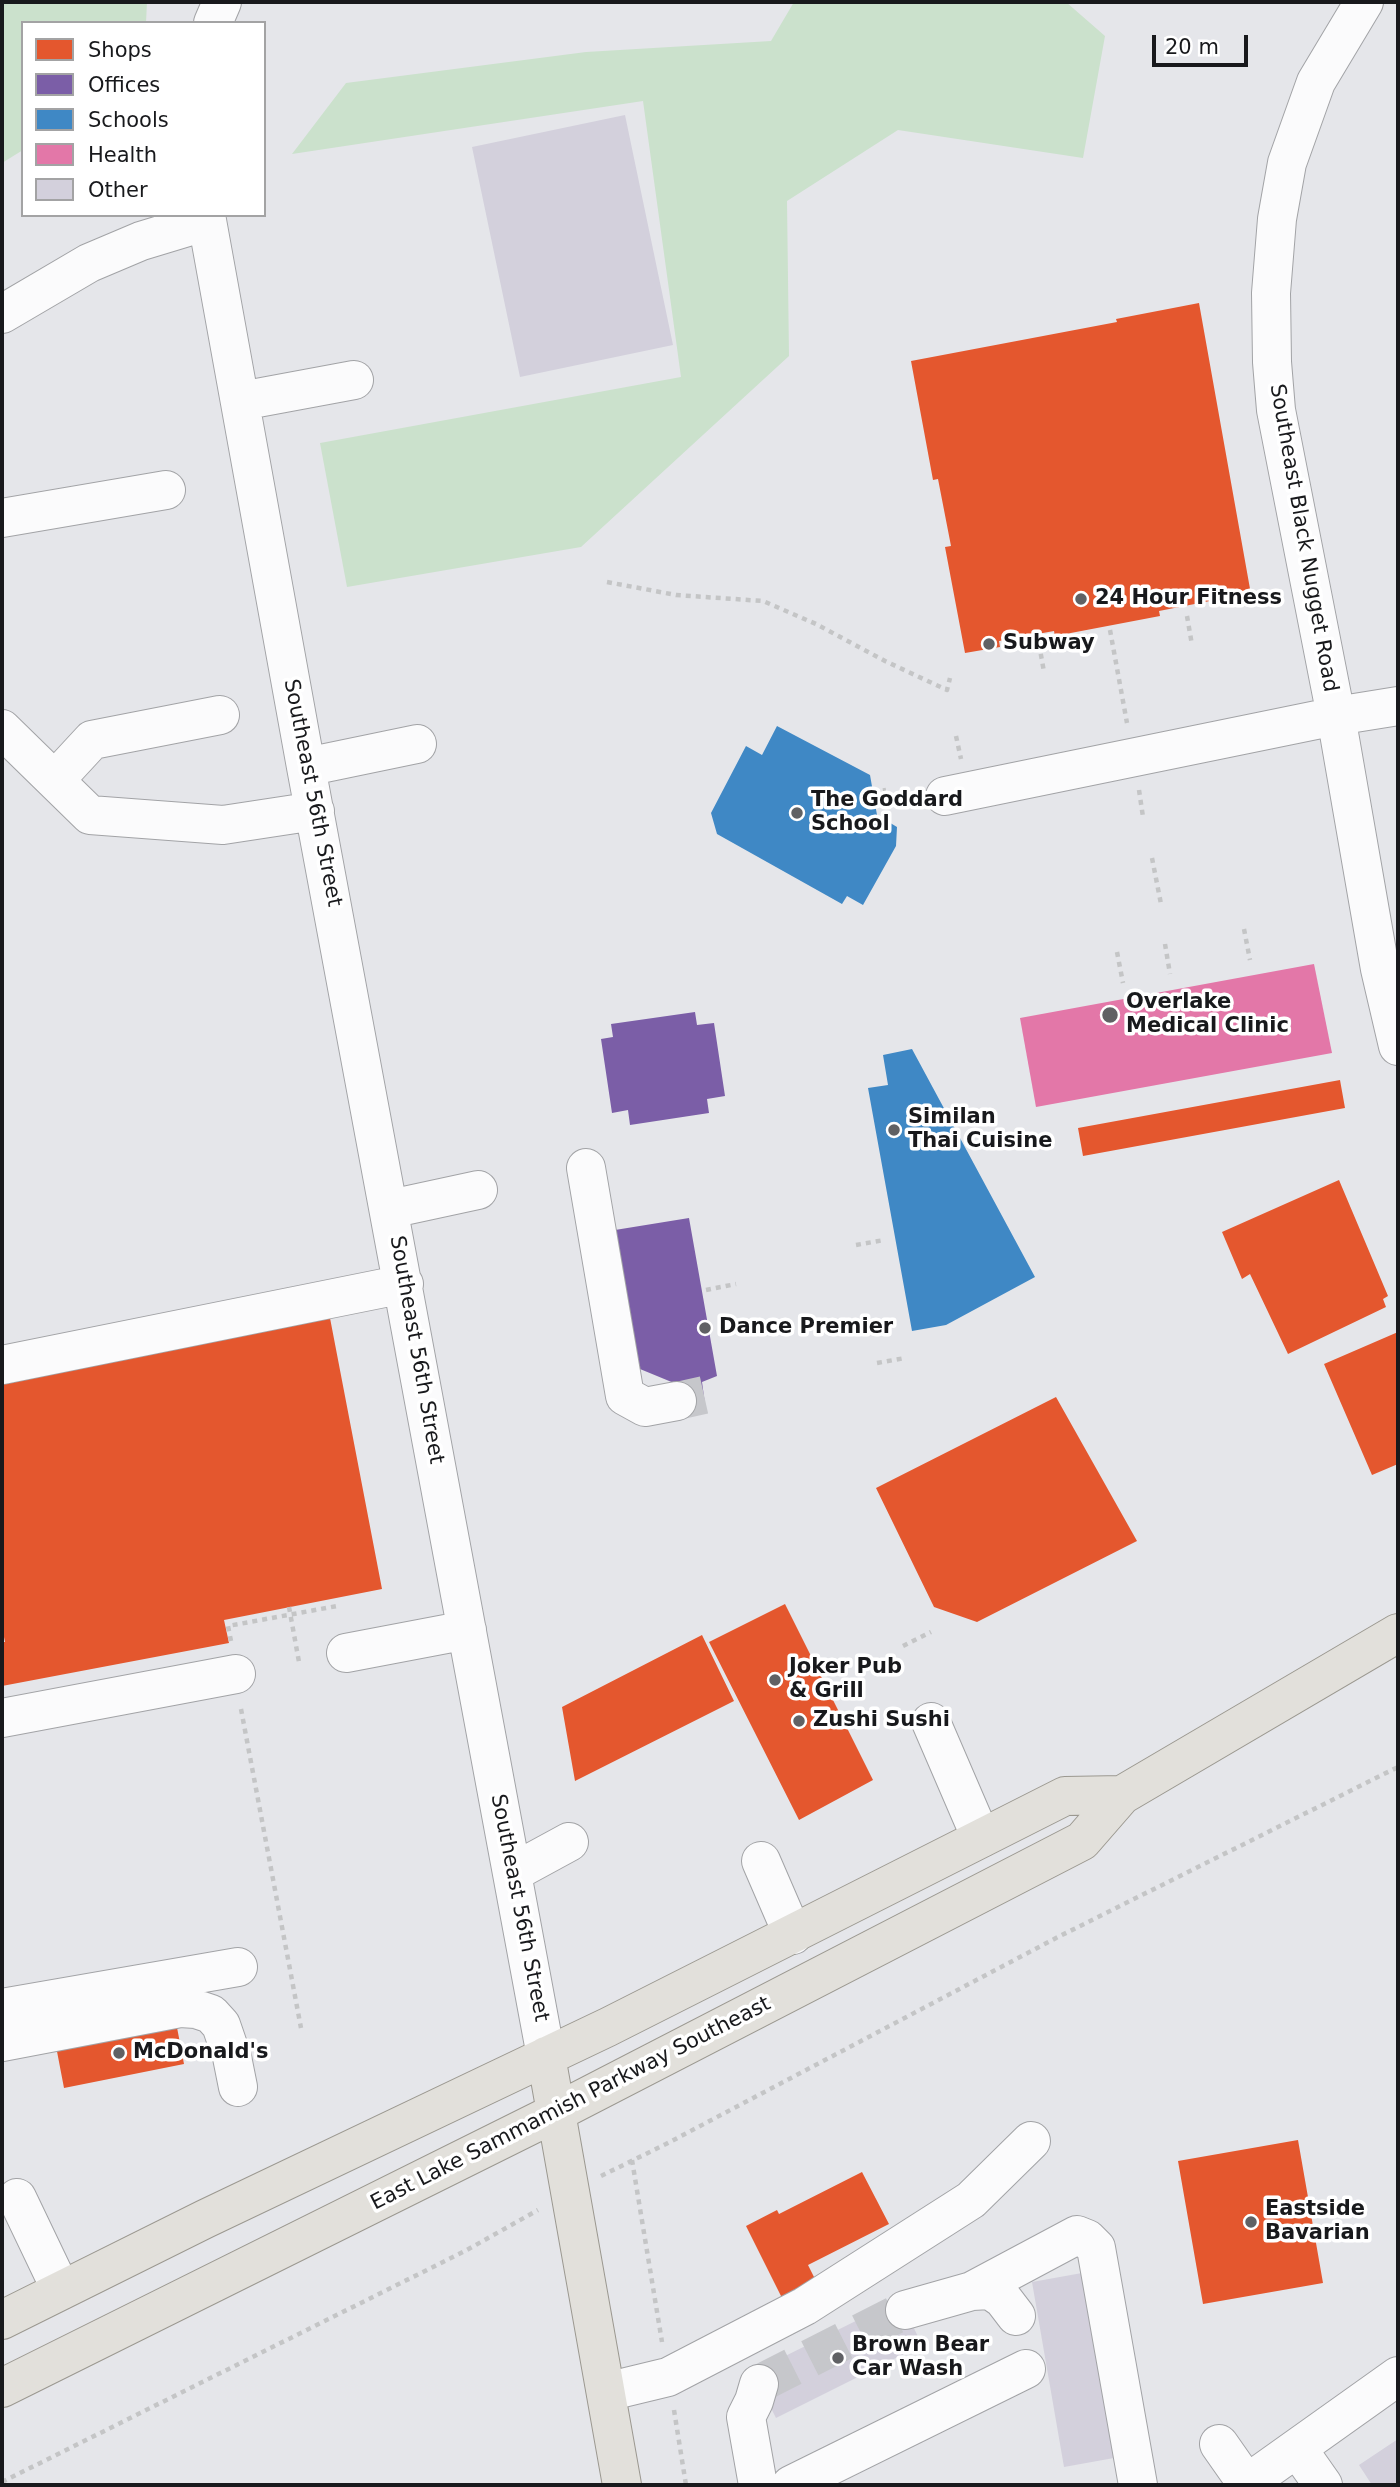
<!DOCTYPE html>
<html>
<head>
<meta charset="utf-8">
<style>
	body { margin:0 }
	#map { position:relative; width:1400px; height:2487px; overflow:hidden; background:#e5e6ea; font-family:"DejaVu Sans",sans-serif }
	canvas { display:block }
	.frame { position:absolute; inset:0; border:4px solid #18191c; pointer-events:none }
	.legend { position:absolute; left:21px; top:21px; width:245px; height:196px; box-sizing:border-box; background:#fff; border:2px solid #a3a3a4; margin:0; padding:9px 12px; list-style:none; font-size:21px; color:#18191c }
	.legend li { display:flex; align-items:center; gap:14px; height:35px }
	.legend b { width:35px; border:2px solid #a3a3a4 }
	.scale { position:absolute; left:1152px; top:35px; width:96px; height:32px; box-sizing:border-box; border:4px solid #18191c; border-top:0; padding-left:9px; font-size:21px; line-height:24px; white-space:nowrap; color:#18191c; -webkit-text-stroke:5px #fff; paint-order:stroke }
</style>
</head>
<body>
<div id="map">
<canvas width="1400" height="2487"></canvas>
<div class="frame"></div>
<ul class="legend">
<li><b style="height:19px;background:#e4572e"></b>Shops</li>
<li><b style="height:19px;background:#7b5ea7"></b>Offices</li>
<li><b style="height:19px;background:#3f88c5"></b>Schools</li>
<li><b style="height:19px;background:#e377a8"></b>Health</li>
<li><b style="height:19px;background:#d3d0dc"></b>Other</li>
</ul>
<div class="scale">20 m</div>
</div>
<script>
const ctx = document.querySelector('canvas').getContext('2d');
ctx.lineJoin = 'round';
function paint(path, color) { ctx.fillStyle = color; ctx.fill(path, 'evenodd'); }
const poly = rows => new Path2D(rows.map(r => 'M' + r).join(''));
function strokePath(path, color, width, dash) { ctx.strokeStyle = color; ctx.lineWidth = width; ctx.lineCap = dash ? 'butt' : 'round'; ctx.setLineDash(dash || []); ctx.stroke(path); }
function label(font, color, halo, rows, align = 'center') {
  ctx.font = font + ' "DejaVu Sans",sans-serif'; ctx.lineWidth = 7; ctx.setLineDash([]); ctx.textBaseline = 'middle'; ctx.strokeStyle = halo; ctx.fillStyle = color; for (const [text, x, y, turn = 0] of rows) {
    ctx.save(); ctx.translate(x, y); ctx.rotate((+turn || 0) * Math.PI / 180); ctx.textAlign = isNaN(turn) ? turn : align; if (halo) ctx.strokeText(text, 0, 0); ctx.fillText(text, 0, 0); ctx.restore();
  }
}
const green = poly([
	[2,2,147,2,146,23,23,23,23,150,2,163],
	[794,2,1066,2,1105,36,1083,158,898,130,787,201,789,356,581,547,347,587,320,443,681,377,643,101,292,154,346,83,586,52,771,41]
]);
const shops = poly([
	[1199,303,1252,600,1216,606,1215,600,1159,611,1160,616,1055,636,1054,631,999,641,1000,647,965,653,945,547,951,546,938,479,933,480,911,361,1117,322,1116,319],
	[1340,1080,1345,1108,1083,1156,1078,1128],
	[1339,1180,1388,1296,1383,1299,1386,1307,1288,1354,1250,1274,1242,1279,1222,1232],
	[330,1318,382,1589,224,1620,229,1643,2,1686,2,1642,5,1642,2,1627,2,1381],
	[1398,1332,1398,1464,1372,1475,1324,1364],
	[1056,1397,1137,1541,977,1622,934,1607,876,1488],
	[785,1604,873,1780,799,1820,709,1642],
	[702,1635,734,1701,575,1781,562,1707],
	[175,2017,184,2064,64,2088,55,2041],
	[1298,2140,1323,2283,1203,2304,1178,2161],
	[862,2172,889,2224,808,2265,818,2285,784,2302,746,2226,777,2210,779,2214]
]);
const offices = poly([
	[695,1012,697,1025,714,1023,725,1096,707,1099,709,1113,630,1125,628,1110,612,1113,601,1039,613,1037,611,1024],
	[689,1218,717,1376,702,1382,706,1411,681,1418,674,1383,640,1369,615,1230]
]);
const schools = poly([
	[777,726,870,775,877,815,897,827,896,846,863,905,847,896,842,904,717,834,711,813,746,746,762,755],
	[912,1049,1035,1277,946,1325,912,1331,868,1088,888,1085,883,1055]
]);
const health = poly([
	[1314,964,1332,1053,1036,1107,1020,1018]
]);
const building = poly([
	[625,115,673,345,520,377,472,147],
	[1082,2273,1114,2458,1064,2467,1032,2282],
	[900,2299,922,2345,776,2418,753,2372],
	[1398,2439,1398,2485,1372,2485,1359,2465]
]);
const minorTunnel = poly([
	[677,1401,704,1395],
	[759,2384,905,2310]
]);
const path = poly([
	[607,582,676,595,763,601,816,624,885,661,947,690,950,678],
	[1187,616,1192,645],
	[1110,630,1127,723],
	[1039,644,1044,672],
	[956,736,961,759],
	[1139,790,1143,817],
	[873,792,886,790],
	[1152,858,1161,904],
	[1244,929,1250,960],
	[1165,944,1170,974],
	[1117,952,1123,983],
	[856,1245,884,1240],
	[706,1290,736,1284],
	[877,1363,905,1358],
	[289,1607,299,1662],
	[231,1641,228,1626,337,1606],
	[903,1646,931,1632],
	[241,1709,301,2028],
	[632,2160,662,2342],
	[601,2176,666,2144,1056,1938,1398,1767],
	[674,2410,686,2485],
	[2,2482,465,2251,538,2210]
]);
const minor = poly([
	[1364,2,1316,82,1287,163,1277,219,1271,293,1272,362,1276,410,1336,716,1380,969,1398,1046],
	[213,23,222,2],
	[206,215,306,767,546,2056],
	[2,314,89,263,141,241,207,221],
	[241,401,354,380],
	[2,518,166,490],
	[2,729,90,815,223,825,315,811],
	[306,767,417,744],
	[55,780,92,740,220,715],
	[945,796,1336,716,1398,706],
	[586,1168,625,1396,645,1407,677,1401],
	[390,1209,478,1190],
	[2,1365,404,1284],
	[346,1653,467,1630],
	[2,1718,236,1674],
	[931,1722,981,1838],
	[761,1861,793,1935],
	[512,1873,569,1842],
	[2,2008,238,1967],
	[2,2042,180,2008,196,2009,211,2014,221,2025,232,2057,238,2087],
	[17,2198,61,2290],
	[972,2291,1077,2235,1087,2239,1096,2248,1138,2485],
	[905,2310,972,2291,990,2290,1003,2299,1016,2316],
	[606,2392,668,2377,805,2306,971,2200,1031,2141],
	[1219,2444,1247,2484],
	[1297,2448,1323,2485],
	[758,2485,746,2417,754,2401,759,2384],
	[791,2485,1026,2369],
	[1245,2485,1398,2376]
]);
const major = poly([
	[546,2056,622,2485],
	[2,2320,205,2219,608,2027,1065,1796,1122,1795],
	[2,2388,557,2112,1082,1841,1122,1795,1398,1633]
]);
const markers = [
	[1081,599,7,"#606164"],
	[989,644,7,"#606164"],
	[797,813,7,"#606164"],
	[1110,1015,9,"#606164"],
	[894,1130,7,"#606164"],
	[705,1328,7,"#606164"],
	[775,1680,7,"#606164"],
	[799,1721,7,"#606164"],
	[119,2053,7,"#606164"],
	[1251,2222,7,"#606164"],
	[838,2358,7,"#606164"]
];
const streetNames = [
	["Southeast Black Nugget Road",1303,538,80],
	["Southeast 56th Street",312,793,79],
	["Southeast 56th Street",416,1350,80],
	["Southeast 56th Street",519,1908,79],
	["East Lake Sammamish Parkway Southeast",571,2104,-27]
];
const poiNames = [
	["24 Hour Fitness",1095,599],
	["Subway",1003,644],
	["The Goddard",811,801],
	["School",811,825],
	["Overlake",1126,1003],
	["Medical Clinic",1126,1027],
	["Similan",908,1118],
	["Thai Cuisine",908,1142],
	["Dance Premier",719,1328],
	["Joker Pub",789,1668],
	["& Grill",789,1692],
	["Zushi Sushi",813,1721],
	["McDonald's",133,2053],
	["Eastside",1265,2210],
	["Bavarian",1265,2234],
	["Brown Bear",852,2346],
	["Car Wash",852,2370]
];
paint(green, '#cbe1cc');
paint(shops, '#e4572e');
paint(offices, '#7b5ea7');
paint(schools, '#3f88c5');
paint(health, '#e377a8');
paint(building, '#d3d0dc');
strokePath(minorTunnel, '#c6c7cb', 38, [38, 19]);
strokePath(minor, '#a2a3a6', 40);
strokePath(major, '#9b9890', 40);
strokePath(path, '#c4c5c6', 4.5, [5, 5]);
strokePath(minor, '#fbfbfc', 38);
strokePath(major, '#e2e0db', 38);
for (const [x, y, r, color] of markers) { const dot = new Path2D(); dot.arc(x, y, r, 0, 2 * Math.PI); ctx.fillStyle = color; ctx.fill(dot); strokePath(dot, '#fff', 2.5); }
label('21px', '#18191c', '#fff', streetNames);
label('bold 21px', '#18191c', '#fff', poiNames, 'left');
</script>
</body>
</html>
